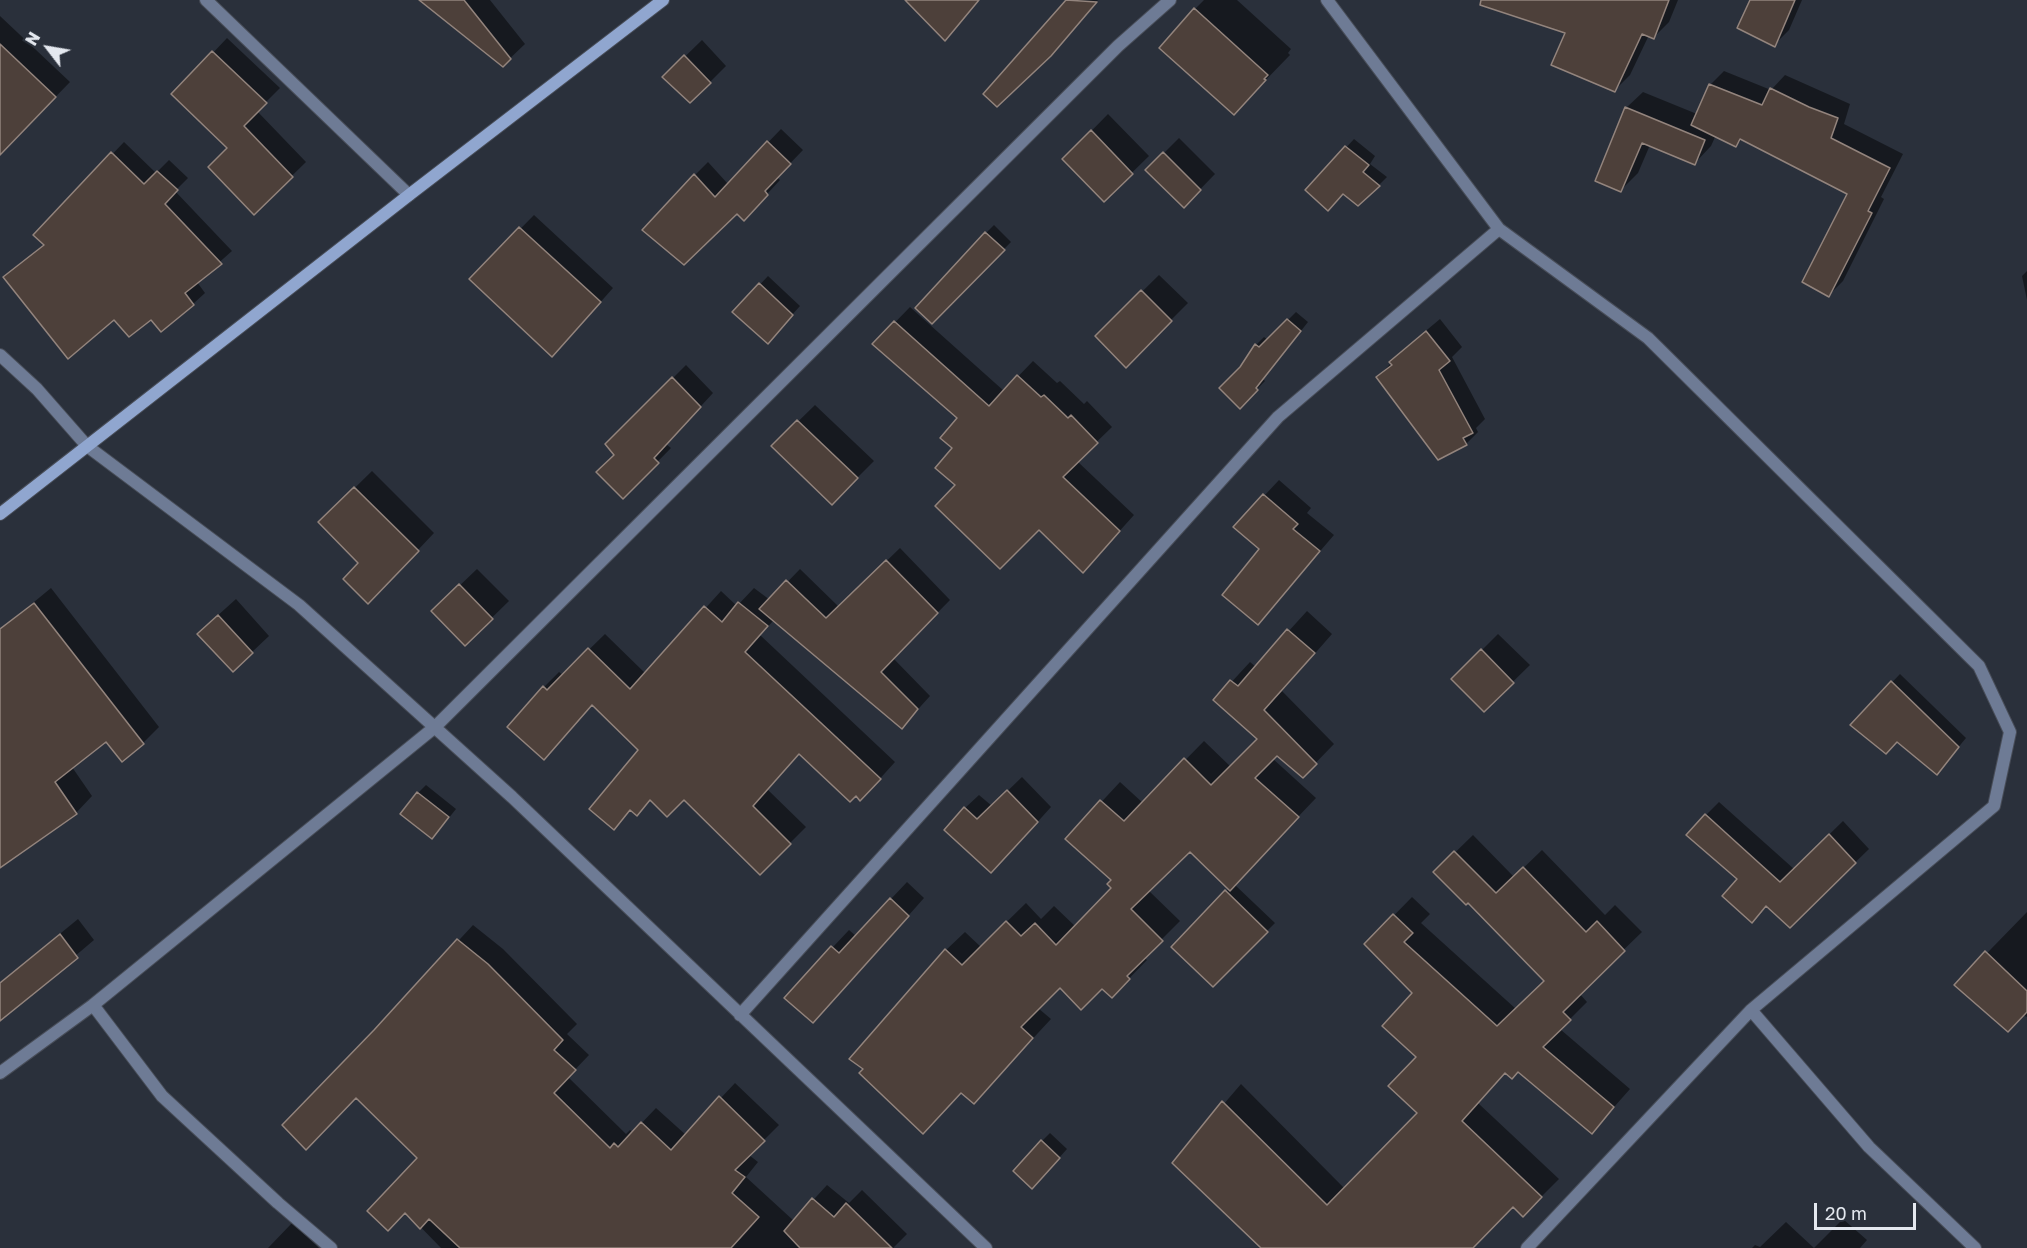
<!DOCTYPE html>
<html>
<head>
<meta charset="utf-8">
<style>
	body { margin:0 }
	#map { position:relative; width:2027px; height:1248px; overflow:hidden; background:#2a303b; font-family:"Golos Text",sans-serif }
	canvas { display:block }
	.north { position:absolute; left:18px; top:18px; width:60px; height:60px; -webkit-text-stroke:4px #2a303b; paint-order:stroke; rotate:301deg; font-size:16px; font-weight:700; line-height:24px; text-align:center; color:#e4e8ef }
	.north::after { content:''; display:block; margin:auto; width:21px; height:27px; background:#e4e8ef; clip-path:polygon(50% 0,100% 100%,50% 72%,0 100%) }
	.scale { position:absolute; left:1814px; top:1203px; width:102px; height:27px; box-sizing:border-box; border:3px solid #e4e8ef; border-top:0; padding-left:8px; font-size:18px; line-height:21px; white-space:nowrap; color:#e4e8ef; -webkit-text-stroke:4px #2a303b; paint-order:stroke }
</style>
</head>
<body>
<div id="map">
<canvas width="2027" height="1248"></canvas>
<div class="north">N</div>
<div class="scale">20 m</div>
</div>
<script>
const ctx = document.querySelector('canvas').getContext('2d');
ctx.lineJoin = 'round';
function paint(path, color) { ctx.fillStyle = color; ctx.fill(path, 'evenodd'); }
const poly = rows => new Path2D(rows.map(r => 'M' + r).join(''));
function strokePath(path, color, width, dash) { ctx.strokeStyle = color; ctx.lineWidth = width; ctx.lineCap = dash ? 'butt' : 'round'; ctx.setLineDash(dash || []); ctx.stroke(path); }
const shadow = poly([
	[422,0,490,0,525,44,503,65],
	[1068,0,1098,0,1059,46,985,94],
	[1204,0,1237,0,1291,49,1288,53,1290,55,1258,88,1195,9],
	[1506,0,1678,0,1669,22,1654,37,1649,35,1630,75,1614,91,1567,33],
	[1751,0,1802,0,1789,30,1774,45],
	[0,16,70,82,0,154],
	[227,38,280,88,257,111,306,162,254,213,230,148,174,94],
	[702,40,726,66,710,82,664,77],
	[1724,71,1771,90,1785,75,1850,104,1844,124,1903,154,1881,197,1884,199,1843,281,1829,295,1849,194,1743,139,1736,145,1716,135,1711,146,1695,163,1650,145,1638,173,1621,190,1626,108,1643,92,1697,114,1710,85],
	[1108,114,1149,156,1104,200,1064,159],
	[781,129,803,150,777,177,780,180,757,205,736,212,683,263,695,175,708,162,728,184],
	[1179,138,1215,174,1184,206,1147,170],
	[1354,139,1375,156,1370,164,1387,177,1379,185,1343,192,1307,190],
	[124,142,156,173,169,160,188,178,175,191,232,251,197,282,205,293,193,304,151,318,115,317,5,277,44,244,35,235],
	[534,215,613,288,565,342,471,279],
	[994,225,1011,242,932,322,986,233],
	[2027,271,2027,300,2022,276],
	[1159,275,1188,303,1126,365,1097,336],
	[768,276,800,306,775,334,734,312],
	[910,307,1004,391,1033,361,1057,383,1060,381,1084,404,1087,401,1112,427,1077,461,1134,515,1098,555,1039,528,957,485,954,448,960,418,874,344],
	[1296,312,1308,322,1263,379,1265,381,1240,407,1241,368,1256,345,1264,337,1268,340],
	[1440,319,1462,347,1452,357,1485,419,1476,428,1478,432,1466,444,1378,377,1404,349],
	[686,365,713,393,666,444,671,448,623,497,616,455,607,444],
	[815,405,874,461,832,503,773,446],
	[372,471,434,533,385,585,320,522],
	[1279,480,1311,508,1307,513,1334,535,1258,623,1261,549,1235,527],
	[900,548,950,600,893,658,930,696,902,727,774,620,760,635,895,762,876,783,799,753,767,789,806,827,760,873,684,798,651,799,632,809,614,828,611,781,640,750,593,704,544,758,544,687,559,672,563,675,605,634,646,674,721,591,737,606,754,588,770,600,800,569,839,607],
	[477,569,509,601,465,644,433,611],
	[51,588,159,727,143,743,106,740,72,767,92,796,76,813,0,851,0,630],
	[236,599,269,636,233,670,216,617],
	[1307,611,1332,634,1282,691,1334,744,1303,776,1277,754,1272,758,1316,798,1234,884,1275,923,1213,985,1173,947,1229,888,1190,850,1148,890,1180,921,1144,957,1147,960,1112,996,1102,987,1060,986,1038,1008,1051,1019,974,1102,946,950,965,932,981,947,1026,903,1041,919,1054,906,1076,927,1113,888,1113,880,1067,839,1120,782,1143,803,1204,741,1231,767,1259,739,1215,700,1250,662,1256,667],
	[1498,634,1530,665,1484,710,1453,679],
	[1900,674,1966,738,1937,773,1898,740,1852,724],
	[1022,777,1051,807,1005,858,965,808,979,795,992,806],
	[426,785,456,809,440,829,418,793],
	[1719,802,1794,869,1843,821,1869,849,1790,926,1767,905,1752,921,1739,879,1706,815],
	[1473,835,1514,877,1542,850,1605,915,1615,905,1642,932,1579,993,1587,1002,1560,1029,1630,1089,1592,1132,1518,1071,1506,1072,1478,1103,1559,1179,1523,1215,1513,1205,1472,1248,1264,1248,1174,1162,1241,1084,1345,1189,1419,1113,1414,993,1366,944,1412,897,1430,914,1421,923,1516,1009,1546,981,1468,900,1435,872],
	[907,882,924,898,830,1004,786,997,849,930,856,936],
	[2027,912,2027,1017,1956,985],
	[78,919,94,940,8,1013,0,1003,0,983],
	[473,925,503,949,577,1024,567,1034,589,1055,568,1077,626,1134,630,1130,633,1132,656,1108,686,1135,735,1083,779,1125,749,1155,758,1162,746,1177,794,1221,827,1185,849,1203,862,1190,907,1234,893,1248,441,1248,405,1211,419,1158,375,1031],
	[1050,1133,1067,1149,1040,1179,1042,1141],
	[1843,1219,1867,1240,1860,1248,1814,1248],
	[1786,1222,1814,1248,1752,1248,1755,1245,1760,1247],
	[292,1223,319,1248,268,1248]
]);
const building = poly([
	[419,0,464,0,511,59,503,67,419,0],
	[905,0,979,0,945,41,905,0],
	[1066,0,1097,2,1051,56,997,107,983,94,1066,0],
	[1481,0,1669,0,1654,39,1642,34,1615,92,1551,65,1565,33,1480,5,1481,0],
	[1750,0,1795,0,1775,47,1737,28,1750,0],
	[1194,8,1268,75,1264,79,1266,80,1234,115,1159,48,1194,8],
	[0,44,56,97,0,155,0,44],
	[212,51,267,103,244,126,293,177,254,215,208,167,227,148,171,94,212,51],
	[684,55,711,83,690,103,662,77,684,55],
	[1709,84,1762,105,1770,88,1809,107,1838,118,1831,138,1890,168,1868,211,1872,213,1829,297,1802,282,1847,194,1740,139,1736,147,1691,125,1709,84],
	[1625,107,1705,140,1695,165,1642,143,1621,192,1595,181,1625,107],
	[1091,130,1133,174,1104,202,1062,159,1091,130],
	[767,141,791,164,765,191,768,195,744,221,737,214,684,265,642,230,694,174,715,197,767,141],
	[1345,146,1369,165,1363,172,1380,186,1358,206,1343,194,1328,211,1305,190,1345,146],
	[111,152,144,184,157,171,178,190,165,204,222,264,185,293,194,305,161,332,151,320,129,337,114,320,68,359,3,277,44,245,33,235,111,152],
	[1163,152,1201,190,1184,208,1145,170,1163,152],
	[519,227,601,302,552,357,469,279,519,227],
	[985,232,1005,250,932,324,915,308,985,232],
	[759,283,793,315,768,344,732,312,759,283],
	[1141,290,1172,321,1126,368,1095,336,1141,290],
	[1287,319,1301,331,1256,388,1258,390,1240,409,1219,388,1240,367,1255,344,1259,347,1287,319],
	[894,321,989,406,1017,375,1041,397,1044,395,1068,418,1071,415,1098,443,1063,477,1120,531,1083,573,1039,530,1000,569,935,506,955,485,935,468,952,448,940,438,957,418,872,344,894,321],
	[1426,331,1450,361,1439,370,1473,433,1463,438,1467,445,1438,460,1376,377,1392,365,1389,362,1426,331],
	[672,377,701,407,654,458,659,463,623,499,596,472,614,455,605,444,672,377],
	[797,420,858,478,832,505,771,446,797,420],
	[354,487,419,551,368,604,343,579,358,563,318,522,354,487],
	[1263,494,1298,524,1293,529,1320,551,1258,625,1222,595,1259,549,1233,527,1263,494],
	[886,560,938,613,881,672,918,709,902,729,759,609,786,580,826,618,886,560],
	[459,584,493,619,465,646,431,611,459,584],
	[738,602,768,626,745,652,881,779,860,801,856,796,850,802,799,754,753,806,791,844,760,875,684,800,667,817,650,800,637,816,630,810,614,830,589,809,638,750,592,705,544,760,507,727,543,686,547,690,588,648,630,689,704,606,722,622,738,602],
	[34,603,144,744,122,762,106,742,55,782,77,814,0,868,0,629,34,603],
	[218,615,253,653,233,672,197,634,218,615],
	[1287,629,1315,653,1264,710,1317,764,1303,778,1277,756,1255,778,1299,817,1230,891,1190,852,1131,909,1163,941,1127,976,1130,979,1112,998,1102,989,1081,1010,1060,988,1021,1027,1033,1038,974,1104,961,1093,923,1134,859,1073,863,1069,849,1059,945,949,962,965,1006,921,1021,936,1035,923,1056,945,1111,888,1107,884,1111,880,1065,839,1100,800,1124,821,1184,758,1211,785,1257,739,1213,700,1230,680,1238,686,1287,629],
	[1481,649,1514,683,1484,712,1451,679,1481,649],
	[1891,681,1959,747,1937,775,1897,742,1886,754,1850,725,1891,681],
	[1007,790,1038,822,991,873,944,830,964,807,977,819,1007,790],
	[417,792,449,817,432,839,400,814,417,792],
	[1705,814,1780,882,1829,834,1856,863,1790,928,1766,906,1752,923,1722,896,1737,879,1686,835,1705,814],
	[1454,851,1496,893,1523,867,1586,932,1597,921,1625,951,1563,1012,1571,1020,1543,1047,1614,1107,1592,1134,1518,1072,1512,1079,1505,1073,1462,1121,1542,1197,1523,1217,1513,1207,1473,1248,1261,1248,1172,1163,1222,1101,1327,1205,1417,1113,1388,1086,1416,1057,1382,1026,1412,993,1364,944,1393,914,1413,933,1404,942,1497,1026,1544,981,1468,903,1466,905,1433,872,1454,851],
	[1225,890,1268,932,1213,987,1171,947,1225,890],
	[890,898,909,916,813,1023,784,998,831,946,839,953,890,898],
	[60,934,78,958,0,1021,0,983,60,934],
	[457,939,488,964,563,1040,554,1050,576,1070,554,1093,610,1148,614,1143,618,1147,641,1122,671,1150,719,1096,765,1141,735,1170,745,1177,732,1193,759,1217,731,1248,460,1248,429,1219,420,1229,405,1213,388,1231,367,1211,417,1158,356,1098,306,1150,282,1125,374,1030,457,939],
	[1985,951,2027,991,2027,1012,2008,1032,1954,985,1985,951],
	[1041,1140,1060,1158,1032,1189,1013,1171,1041,1140],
	[812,1198,834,1217,846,1203,892,1248,800,1248,784,1231,812,1198]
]);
const street = poly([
	[206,0,409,195],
	[1327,0,1499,229,1648,338,1979,666,2010,732,1994,806,1751,1010,1527,1248],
	[0,355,37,389,87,446,299,605,512,797,986,1248],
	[93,1005,162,1096,278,1203,331,1248],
	[1751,1010,1869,1147,1975,1248],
	[740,1015,1278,417,1499,229],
	[0,1073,93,1005,435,727,1118,46,1170,0]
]);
const secondary = poly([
	[0,514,409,195,663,0]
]);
paint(shadow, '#0007');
paint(building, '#4d403a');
strokePath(building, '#93847d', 1.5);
strokePath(street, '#484d58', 14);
strokePath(secondary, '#484d58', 14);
strokePath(street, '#6e7b95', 12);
strokePath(secondary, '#90a6cf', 12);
</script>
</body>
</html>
